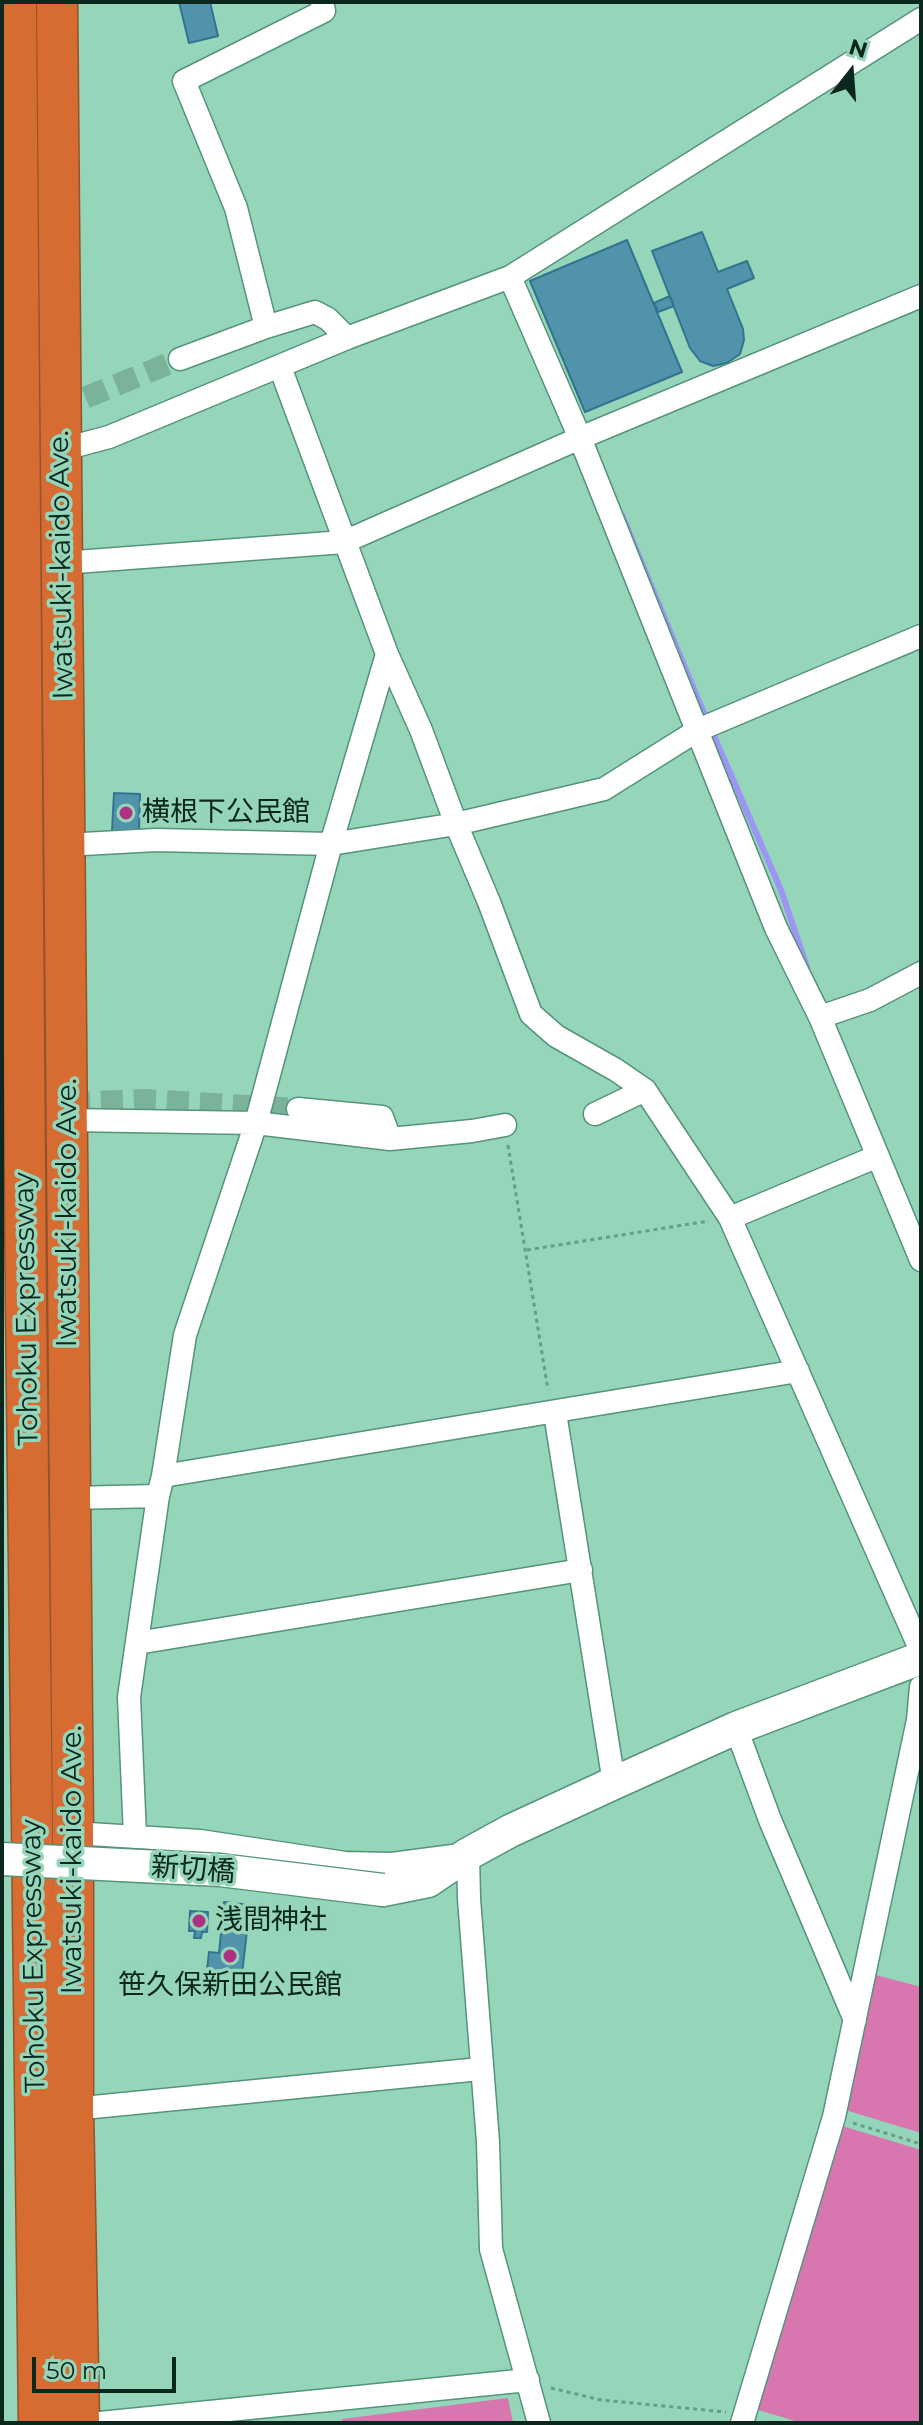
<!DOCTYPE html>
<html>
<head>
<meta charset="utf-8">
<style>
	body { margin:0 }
	#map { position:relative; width:923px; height:2425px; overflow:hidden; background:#95d5b9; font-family:Montserrat,sans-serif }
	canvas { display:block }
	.frame { position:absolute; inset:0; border:4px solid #0c271d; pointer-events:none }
	.north { position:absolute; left:811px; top:32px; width:80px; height:80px; -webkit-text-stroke:6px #95d5b9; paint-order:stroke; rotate:17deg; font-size:22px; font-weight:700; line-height:32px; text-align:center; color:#0c271d }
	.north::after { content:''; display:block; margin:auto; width:28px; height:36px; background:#0c271d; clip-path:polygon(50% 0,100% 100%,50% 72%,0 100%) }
	.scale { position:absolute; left:32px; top:2357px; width:144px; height:36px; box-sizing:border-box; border:4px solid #0c271d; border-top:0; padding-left:10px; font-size:24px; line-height:28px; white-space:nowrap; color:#0c271d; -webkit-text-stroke:6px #95d5b9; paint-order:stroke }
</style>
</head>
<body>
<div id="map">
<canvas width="923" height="2425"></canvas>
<div class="frame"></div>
<div class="north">N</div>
<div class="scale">50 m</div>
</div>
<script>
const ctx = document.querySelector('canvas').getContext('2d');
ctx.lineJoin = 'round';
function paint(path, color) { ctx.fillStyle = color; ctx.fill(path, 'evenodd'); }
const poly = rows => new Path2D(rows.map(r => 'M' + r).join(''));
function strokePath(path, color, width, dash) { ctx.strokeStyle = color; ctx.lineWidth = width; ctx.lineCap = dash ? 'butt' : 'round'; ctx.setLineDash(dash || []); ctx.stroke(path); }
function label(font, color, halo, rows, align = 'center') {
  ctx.font = font + ' Montserrat,"Noto Sans JP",sans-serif'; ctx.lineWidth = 7; ctx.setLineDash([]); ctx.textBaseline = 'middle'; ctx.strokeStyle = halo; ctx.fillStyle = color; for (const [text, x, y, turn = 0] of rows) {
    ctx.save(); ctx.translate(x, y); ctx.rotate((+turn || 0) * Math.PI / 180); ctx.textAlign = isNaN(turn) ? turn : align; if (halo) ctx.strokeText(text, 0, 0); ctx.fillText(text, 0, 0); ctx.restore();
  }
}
const green = poly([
	[876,1975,921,1987,921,2133,842,2109],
	[839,2125,921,2150,921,2423,802,2423,755,2409],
	[508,2398,513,2423,342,2423,342,2419]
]);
const stream = poly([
	[622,515,698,699,781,890,807,967]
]);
const building = poly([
	[179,2,210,2,218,36,189,43,179,2],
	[702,232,718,272,747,261,754,278,727,289,743,329,744,340,740,354,727,363,713,366,700,361,690,348,652,251,702,232],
	[627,240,682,372,585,412,530,281,627,240],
	[670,296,674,306,658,312,654,303,670,296],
	[114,793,140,794,139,832,112,831,114,793],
	[224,1902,250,1905,242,1974,207,1970,209,1952,219,1953,224,1902],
	[190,1911,208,1912,207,1932,202,1932,201,1938,194,1938,195,1931,189,1931,190,1911]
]);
const streetTunnel = poly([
	[55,410,180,359],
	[2,1106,145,1100,298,1109]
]);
const path = poly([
	[508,1145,548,1390],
	[527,1250,709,1221],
	[853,2123,921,2144],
	[551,2388,601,2400,726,2412]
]);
const street = poly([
	[510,277,580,438,776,928,820,1017,921,1260],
	[266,327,236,208,184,81,324,11,322,2],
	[180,359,266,327,315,312,328,319,347,338],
	[280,367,387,654,421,730,456,824,489,902,531,1014,556,1036,616,1070,645,1090,730,1218,921,1651],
	[60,450,109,437,347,338,510,277,921,19],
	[62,563,344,542,580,438,921,296],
	[65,845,156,840,331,844,456,824,604,789,698,730,921,636],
	[820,1017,870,1000,921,973],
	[298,1109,382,1117,390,1139],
	[595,1114,645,1090],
	[67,1120,256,1123,390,1139,472,1131,505,1125],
	[730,1218,878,1156],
	[555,1413,614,1783],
	[163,1476,798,1371],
	[70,1498,158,1496],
	[137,1643,581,1570],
	[736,1728,770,1820,855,2020],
	[73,1833,200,1841,345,1863,392,1864,468,1854,469,1899,488,2142,491,2249,539,2423],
	[135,1836,129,1697,158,1496,163,1476,185,1335,256,1123,331,844,387,654],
	[73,2109,480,2069],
	[100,2423,528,2380],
	[742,2423,834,2117,918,1720,921,1687]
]);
const secondary = poly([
	[383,1890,428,1881,468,1854,510,1831,614,1783,736,1728,921,1658]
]);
const highway = poly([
	[16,2,26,1306,39,2423],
	[57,2,73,1833,73,2109,79,2423]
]);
const secondaryBridge = poly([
	[2,1859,220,1870,383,1890]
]);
const markers = [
	[126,813,8,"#af3181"],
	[199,1921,8,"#af3181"],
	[230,1956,8,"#af3181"]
];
const streetNames = [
	["Iwatsuki-kaido Ave.",62,565,-91],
	["Iwatsuki-kaido Ave.",68,1213,-90],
	["Tohoku Expressway",27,1309,-91],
	["Iwatsuki-kaido Ave.",73,1860,-90],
	["新切橋",193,1870,4],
	["Tohoku Expressway",34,1956,-91]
];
const poiNames = [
	["横根下公民館",142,813],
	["浅間神社",215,1921],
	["笹久保新田公民館",230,1986,"center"]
];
paint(green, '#d877af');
strokePath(stream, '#9c95f5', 6);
paint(building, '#5293ac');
strokePath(building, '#32748d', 2);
strokePath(streetTunnel, '#7ab29a', 22, [22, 11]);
strokePath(street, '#55937a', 25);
strokePath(secondary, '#55937a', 35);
strokePath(highway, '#90542b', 43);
strokePath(path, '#689c86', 3, [4, 4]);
strokePath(street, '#fff', 22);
strokePath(secondary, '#fff', 32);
strokePath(highway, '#d76c33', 40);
strokePath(secondaryBridge, '#55937a', 35, []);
strokePath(secondaryBridge, '#fff', 32);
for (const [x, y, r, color] of markers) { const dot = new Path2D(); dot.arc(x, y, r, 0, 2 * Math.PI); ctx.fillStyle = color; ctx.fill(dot); strokePath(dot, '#95d5b9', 3); }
label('28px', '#0c271d', '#95d5b9', streetNames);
label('28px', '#0c271d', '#95d5b9', poiNames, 'left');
</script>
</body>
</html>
